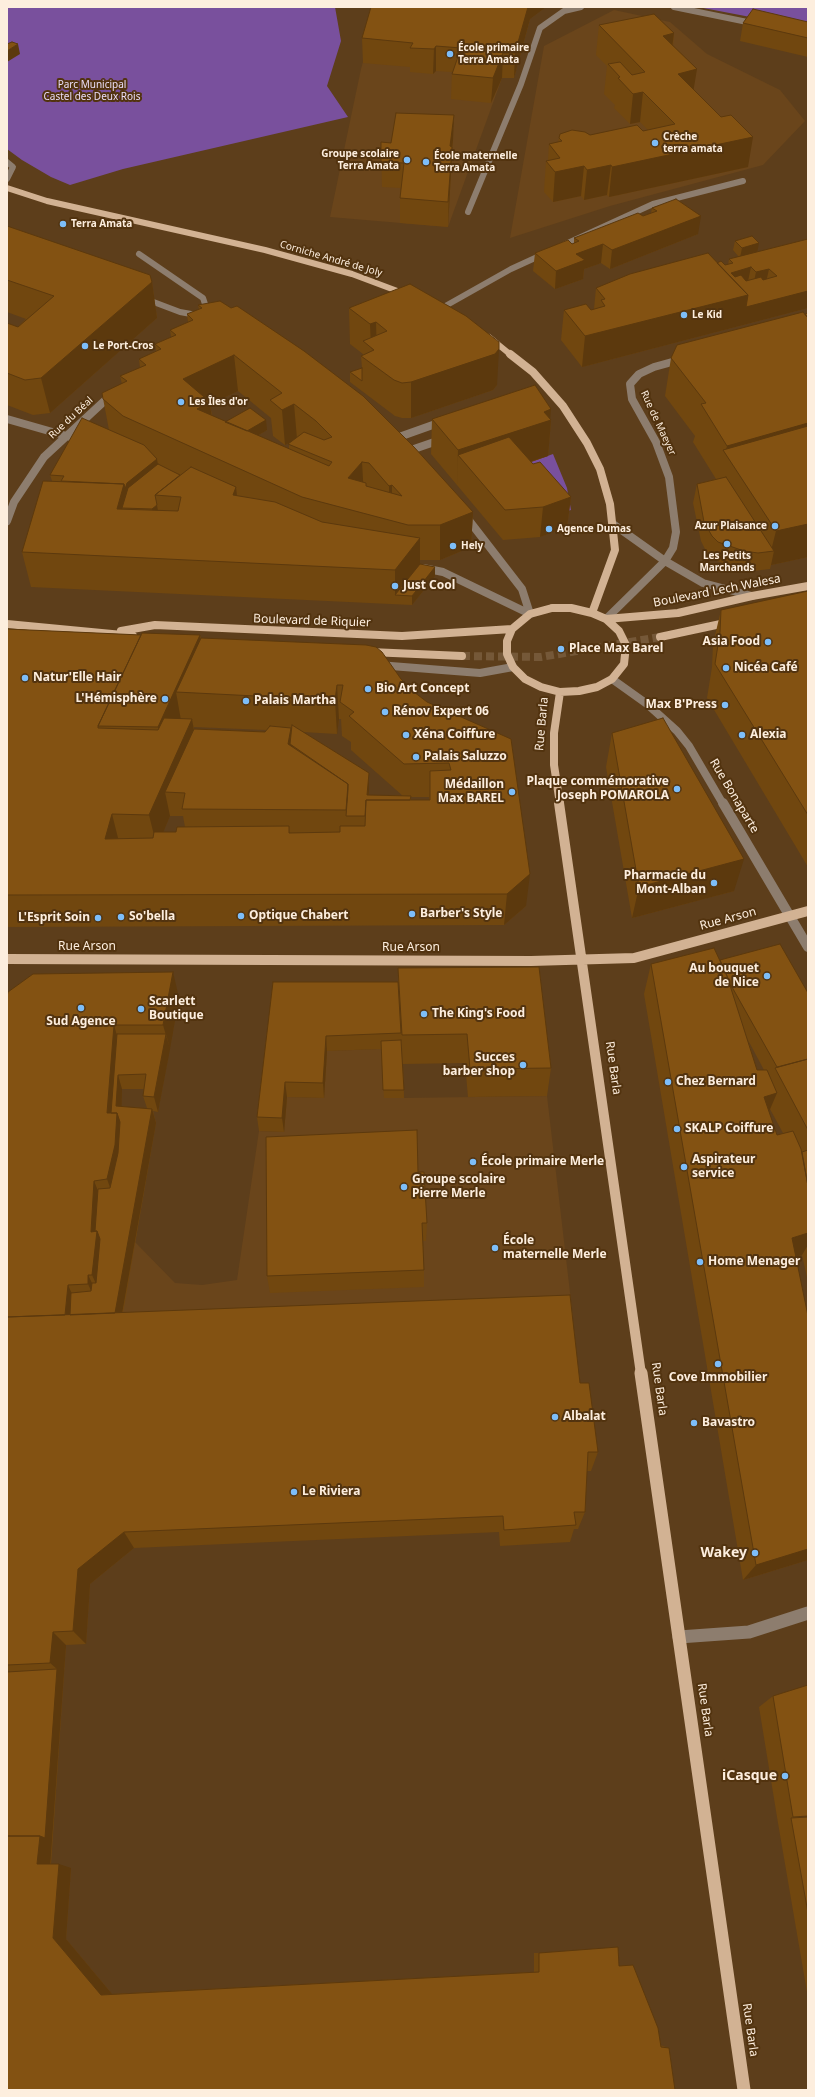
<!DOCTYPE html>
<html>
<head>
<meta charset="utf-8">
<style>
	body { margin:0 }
	#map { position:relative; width:815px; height:2097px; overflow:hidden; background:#5d3e1b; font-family:"Noto Sans",sans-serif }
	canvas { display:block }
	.frame { position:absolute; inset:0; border:8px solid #fdeede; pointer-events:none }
</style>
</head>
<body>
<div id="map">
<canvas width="815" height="2097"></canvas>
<div class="frame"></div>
</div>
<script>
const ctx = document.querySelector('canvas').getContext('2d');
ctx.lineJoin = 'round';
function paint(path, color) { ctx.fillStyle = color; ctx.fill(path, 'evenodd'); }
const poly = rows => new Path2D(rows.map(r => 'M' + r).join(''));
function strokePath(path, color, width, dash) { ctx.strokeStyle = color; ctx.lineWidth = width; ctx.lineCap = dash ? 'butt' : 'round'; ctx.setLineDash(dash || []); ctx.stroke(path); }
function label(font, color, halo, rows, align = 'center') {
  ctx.font = font + ' "Noto Sans",sans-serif'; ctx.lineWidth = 4; ctx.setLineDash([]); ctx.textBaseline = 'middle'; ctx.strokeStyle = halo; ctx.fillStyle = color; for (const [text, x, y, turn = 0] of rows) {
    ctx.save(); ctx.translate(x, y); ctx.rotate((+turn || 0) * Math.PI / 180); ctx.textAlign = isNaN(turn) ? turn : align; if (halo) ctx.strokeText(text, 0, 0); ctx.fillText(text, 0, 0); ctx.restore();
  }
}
const built = poly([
	[378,7,546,7,530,19,514,78,502,78,448,227,330,217,361,69],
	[614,10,670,22,707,54,780,90,805,121,763,165,610,206,510,238,544,46],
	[401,1048,404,1098,547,1096,573,1318,118,1336,135,1242,175,1283,202,1285,237,1280,259,1131,284,1132,287,1097,324,1098,327,1051]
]);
const green = poly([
	[7,7,335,7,341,41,327,86,348,117,123,169,70,185,51,177,22,160,7,149],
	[698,7,808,7,808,28],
	[553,454,567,488,571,510,557,514,509,470]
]);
const majorTunnel = poly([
	[462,656,541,657,660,637]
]);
const minorFar3 = poly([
	[674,7,757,24],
	[7,162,13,167,7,179],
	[468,212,521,84,540,28,564,11,581,7],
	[139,254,203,298,206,307,205,317],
	[143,298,180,312,202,316],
	[440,309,511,269,653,204,743,181]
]);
const minorFar2 = poly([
	[7,419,84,441],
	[399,437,444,421],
	[411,450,443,439],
	[464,514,522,589,530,614],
	[7,521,14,502,44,457,113,393],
	[613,524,665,561,703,583,752,596],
	[423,568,443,572,530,614],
	[606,619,665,561,673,548,676,532,669,477,656,442,632,399,630,384,639,374,654,367,683,359],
	[378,665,480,673,513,667],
	[612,679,647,704,677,731,689,746,723,804]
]);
const minorFar1 = poly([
	[723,803,808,947]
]);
const minor = poly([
	[679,1637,749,1632,808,1613]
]);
const majorFar3 = poly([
	[7,188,47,201,265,250,352,274,408,295],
	[489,337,511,355]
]);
const majorFar2 = poly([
	[510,354,533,372,563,406,587,443,600,469,610,504,615,550,592,613],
	[552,608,571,608,592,613,606,619,619,631,626,645,624,664,612,679,597,687,579,691,560,692,541,687,525,679,513,667,507,654,507,641,512,629,530,614,552,608],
	[606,619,678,613,752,596,808,586],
	[7,624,133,636],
	[121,631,155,625,402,636,512,629],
	[660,637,730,622],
	[370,652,462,656],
	[560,804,554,765,554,733,560,692]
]);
const majorFar1 = poly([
	[559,803,641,1374],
	[7,959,531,961,634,958,808,911]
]);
const major = poly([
	[641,1373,744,2090]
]);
const wall = poly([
	[530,19,514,78,502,78,491,103,451,99,452,72,436,71,433,74,410,72,410,67,363,63,362,38],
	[808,22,808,57,740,41,743,23],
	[599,25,674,33,673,46,694,89,748,167,609,197,607,195,584,200,581,196,553,202,544,192,546,161,548,161,549,144,558,142,559,138,643,131,648,130,640,122,630,124,614,108,615,105,604,94,607,66,596,55],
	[453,140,452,150,451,172,448,227,400,223,400,198,401,188,382,187,381,142,391,143],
	[652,208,698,234,610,269,601,263,584,269,583,279,555,289,533,271,535,253,572,244,574,243,574,238,651,213],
	[7,226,152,282,157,318,50,413,33,415,7,405,7,323,18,327,26,319,7,312],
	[735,241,757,252,808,308,582,367,561,340,564,310,591,310,594,309,596,288,717,263,725,265,728,265,729,259,739,257,733,250],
	[198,305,473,512,471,547,440,560,420,560,420,564,435,567,435,576,412,605,31,587,22,552,52,481,50,475,109,430,102,393,122,384,120,376,140,368,139,359,156,351,155,344,171,337,170,330,188,322,187,314,199,309],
	[238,391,271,418,273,436,285,445,289,443,289,449,257,436,267,430,225,422,212,416,210,404],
	[349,308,497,385,493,390,411,418,402,418,395,416,350,382,350,372,362,368,361,356,363,355,363,354,350,344],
	[677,345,808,557,771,565,770,569,753,571,740,569,714,560,708,555,701,541,693,503,697,484,716,479,693,442,695,436,665,396,671,358],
	[432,419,550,419,551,420,548,456,531,462,571,497,567,527,540,537,503,540,431,454],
	[808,591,808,867,707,698,712,667,713,644,721,610],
	[7,629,141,635,200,635,201,638,401,679,414,692,526,906,504,925,7,927],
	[339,719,341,719,342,736,351,742,351,750,403,796,369,795,369,773,303,732,337,734],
	[194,727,266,730,265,732,194,729],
	[411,797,429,797,429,800,411,800],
	[170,816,183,816,185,827,176,832,163,832],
	[612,733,734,891,632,918,606,767],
	[720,960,808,993,808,1282,802,1255,796,1257,808,1560,743,1580,644,994,651,964],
	[748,1040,764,1070,757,1070],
	[770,1109,783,1133,777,1135,769,1112],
	[398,968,551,1068,547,1096,468,1097,465,1063,403,1064,404,1098,384,1098,381,1049,327,1051,324,1098,287,1097,284,1132,259,1131,257,1117,273,982,398,982],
	[7,997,179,998,158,1112,153,1111,156,1123,123,1313,580,1383,598,1452,591,1471,587,1471,585,1512,578,1529,574,1529,570,1542,500,1546,499,1532,134,1548,90,1584,86,1644,66,1645,51,1864,71,1868,66,1939,112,1994,534,1972,534,1953,539,1953,619,1966,633,1965,660,2045,669,2048,7,2090],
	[122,1089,144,1089,143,1096,147,1108,121,1107],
	[418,1172,427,1223,426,1241,423,1241,424,1270,424,1287,270,1293,267,1276],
	[808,1685,808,1998,778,1823,759,1707,773,1696]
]);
const shadedWall = poly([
	[528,7,546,7,530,19,514,78,515,53],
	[674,33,670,63,663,36],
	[18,44,20,54,7,62,7,51],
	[436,46,436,71,433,74,434,49],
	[503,53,502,78,491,103,493,78],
	[697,69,692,99,678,74],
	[643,92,640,122,630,124,633,94],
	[454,115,453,140,452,150,451,172,448,227,450,146],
	[753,137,748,167,609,197,612,167],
	[611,165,607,195,584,200,587,170],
	[584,166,581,196,553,202,555,172],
	[701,216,698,234,610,269,612,250],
	[759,243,757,253,740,258,742,248],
	[603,244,601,263,584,269,583,279,555,289,556,271,571,253],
	[751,267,747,286,730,290,731,273],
	[769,269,765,287,752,291,756,272],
	[152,282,157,318,50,413,41,378],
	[808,291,808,308,582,367,585,336,748,295],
	[376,322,377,358,374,350,371,348,370,324],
	[499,349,497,385,493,390,411,418,411,382],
	[234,355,238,391,210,404,214,436,206,432,183,379],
	[294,404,297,439,285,445,282,410],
	[551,409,550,421,551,420,548,456,478,478,458,455,457,485,458,450],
	[266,420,267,430,230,452,229,442],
	[808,423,808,458,725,454,727,446],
	[157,459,162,489,122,508,127,533,117,509,124,484],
	[362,462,364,497,348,478],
	[392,485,392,520,390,520,389,486],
	[236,487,240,522,233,495],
	[571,497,567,527,540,537,543,507],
	[157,505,161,530,156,534,152,509],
	[473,512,471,547,440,560,440,525],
	[808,524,808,557,771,565,774,551,771,551,776,531],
	[420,538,420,573,395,595,395,570],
	[435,567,435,576,412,605,412,596],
	[200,635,206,672,176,692,182,726,165,763,158,727],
	[337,685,339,719,337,734,335,700],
	[192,719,198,753,165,792,170,816,157,847,149,815],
	[291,728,293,752,288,744],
	[369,773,369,790,368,812,367,795],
	[348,784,349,807,346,816,346,810],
	[112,814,120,846,105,839],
	[744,859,734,891,632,918,639,887],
	[530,874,526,906,504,925,507,894],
	[173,972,179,998,170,1049,163,1025],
	[114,1025,121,1050,118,1075,122,1089,121,1121,125,1136,115,1201,107,1179,107,1113],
	[166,1034,170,1049,158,1112,154,1097],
	[326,1036,327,1051,324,1098,323,1083],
	[285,1082,287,1097,284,1132,282,1118],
	[777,1093,765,1121,764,1097],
	[152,1109,156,1123,118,1336,113,1324],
	[94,1181,103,1203,101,1295,92,1275,91,1232],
	[808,1233,808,1245,802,1255,779,1262,792,1238],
	[88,1275,98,1295,97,1304,88,1284],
	[68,1285,77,1305,76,1325,65,1318],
	[124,1532,134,1548,90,1584,86,1644,73,1631,78,1569],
	[808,1549,808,1560,743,1580,756,1565],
	[53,1632,66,1645,50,1868,37,1864,40,1836,57,1669,50,1663],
	[59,1864,71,1868,66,1939,112,1994,101,1995,53,1938]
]);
const building = poly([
	[371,7,528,7,515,53,503,53,493,78,452,74,461,48,436,46,434,49,410,48,413,43,362,38,371,7],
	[753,9,808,22,808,38,743,23,753,9],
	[654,14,674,33,663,36,697,69,678,74,721,117,731,115,753,137,612,167,611,165,587,170,584,166,555,172,546,161,560,158,549,144,562,141,559,138,560,134,572,130,585,132,590,135,637,125,643,131,675,124,643,92,633,94,618,78,620,77,608,64,620,62,632,75,645,72,599,25,654,14],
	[12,42,18,44,7,51,7,44,12,42],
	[396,113,454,115,450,146,452,147,448,202,400,198,404,163,381,162,381,142,391,143,396,113],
	[676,199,701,216,612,250,603,244,576,254,585,260,556,271,535,253,568,240,572,244,579,241,574,238,638,213,643,216,657,211,652,208,676,199],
	[7,226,150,275,152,282,41,378,25,380,7,373,7,323,18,327,54,296,7,280,7,226],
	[752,236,759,243,742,248,735,241,752,236],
	[808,239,808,291,746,307,748,295,717,263,721,261,725,265,733,263,729,259,808,239],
	[751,267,756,272,769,269,777,276,763,280,761,277,746,281,741,275,735,277,731,273,751,267],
	[708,253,748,295,585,336,564,310,586,304,591,310,605,306,601,300,605,299,596,288,630,274,708,253],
	[410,284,466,316,499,342,499,349,495,354,411,382,402,383,394,380,361,356,374,350,363,341,387,331,376,322,370,324,349,308,410,284],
	[220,301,231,308,237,306,304,351,363,396,414,447,473,512,440,525,408,525,302,497,123,416,103,399,102,393,127,381,120,376,146,365,139,359,161,349,155,344,176,335,170,330,193,320,187,314,202,308,198,305,220,301],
	[234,355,282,393,270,400,282,410,294,404,316,421,332,437,324,440,304,432,288,444,332,462,329,466,197,409,210,402,183,379,234,355],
	[362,462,369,463,389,486,392,485,402,496,366,486,366,483,348,478,362,462],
	[803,312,808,318,808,423,727,446,701,404,706,403,671,358,677,345,803,312],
	[808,313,808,318,805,314,808,313],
	[362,368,362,381,350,372,362,368],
	[535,385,551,409,544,412,551,420,458,450,432,419,535,385],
	[250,408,266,420,247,431,225,422,250,408],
	[82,418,144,445,157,459,127,483,125,489,124,484,61,481,64,476,50,475,82,418],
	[808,426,808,524,776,531,723,450,808,426],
	[509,437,533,464,540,462,571,497,543,507,505,510,458,455,509,437],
	[158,464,180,475,155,495,157,505,152,509,122,508,128,488,158,464],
	[191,467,236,487,233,495,275,502,322,522,420,538,395,570,22,552,43,481,124,484,117,509,178,511,181,497,155,495,191,467],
	[726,477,774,551,758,553,744,551,718,542,712,536,704,522,697,484,726,477],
	[420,564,435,567,412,596,395,595,420,564],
	[808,591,808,815,715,664,720,632,721,610,808,591],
	[7,629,141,635,98,726,98,728,158,730,164,718,192,719,149,815,112,814,105,839,153,838,154,832,176,832,177,827,289,826,289,833,340,832,340,826,365,826,366,800,430,800,430,771,451,770,449,763,404,764,349,716,354,712,340,702,343,685,337,685,335,700,176,692,201,638,366,645,376,647,382,652,401,679,414,692,427,702,511,739,530,874,507,894,7,895,7,629],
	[142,633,200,635,158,727,98,726,142,633],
	[663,718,744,859,639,887,612,733,663,718],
	[292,725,369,773,367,795,411,796,410,800,366,800,365,816,346,816,348,790,348,784,290,744,292,725],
	[270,726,291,728,288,744,348,784,346,810,182,809,185,793,165,792,194,729,265,732,270,726],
	[780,944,808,993,808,1059,777,1067,732,987,731,987,727,976,720,960,780,944],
	[714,948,727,976,757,1070,767,1070,777,1093,764,1097,777,1135,793,1131,801,1149,808,1186,808,1233,792,1238,808,1316,808,1549,756,1565,651,964,714,948],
	[539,967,551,1068,470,1069,467,1034,402,1035,398,968,539,967],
	[173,972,163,1025,114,1025,107,1113,117,1113,115,1145,107,1179,94,1181,91,1232,97,1231,92,1275,88,1275,88,1284,68,1285,65,1315,7,1317,7,997,8,992,33,974,173,972],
	[273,982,398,982,401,1033,326,1036,323,1083,285,1082,282,1118,257,1117,273,982],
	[117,1034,166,1034,154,1097,143,1096,146,1074,118,1075,116,1106,152,1109,115,1313,70,1315,71,1293,91,1291,92,1283,96,1283,100,1239,97,1231,95,1231,98,1189,110,1188,118,1153,120,1122,117,1113,111,1113,117,1034],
	[401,1040,404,1090,383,1090,381,1041,401,1040],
	[808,1059,808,1130,775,1068,808,1059],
	[417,1130,418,1172,424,1172,427,1223,422,1223,424,1270,267,1276,266,1137,417,1130],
	[808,1150,808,1186,802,1152,808,1150],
	[570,1295,580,1383,589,1383,598,1452,588,1452,585,1512,574,1512,576,1525,504,1530,503,1516,124,1532,78,1569,73,1631,53,1632,50,1663,7,1665,7,1317,570,1295],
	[57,1669,45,1838,40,1836,7,1836,7,1672,57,1669],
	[808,1685,808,1816,793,1817,773,1696,808,1685],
	[808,1817,808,1913,791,1818,808,1817],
	[7,1836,40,1836,37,1864,59,1864,53,1938,101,1995,539,1972,539,1953,618,1947,619,1966,633,1965,658,2028,661,2047,669,2048,675,2090,7,2090,7,1836]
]);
const markers = [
	[450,54,4,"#7dbef9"],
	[655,143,4,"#7dbef9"],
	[407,160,4,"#7dbef9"],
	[426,162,4,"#7dbef9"],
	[63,224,4,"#7dbef9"],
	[684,315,4,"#7dbef9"],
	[85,346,4,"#7dbef9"],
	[181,402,4,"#7dbef9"],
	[775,526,4,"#7dbef9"],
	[549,529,4,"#7dbef9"],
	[727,544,4,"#7dbef9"],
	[453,546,4,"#7dbef9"],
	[395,586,4,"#7dbef9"],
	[768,642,4,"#7dbef9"],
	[561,649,4,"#7dbef9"],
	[726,668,4,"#7dbef9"],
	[25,678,4,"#7dbef9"],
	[368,689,4,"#7dbef9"],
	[165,699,4,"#7dbef9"],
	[246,701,4,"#7dbef9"],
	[725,705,4,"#7dbef9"],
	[385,712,4,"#7dbef9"],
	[406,735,4,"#7dbef9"],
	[742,735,4,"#7dbef9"],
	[416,757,4,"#7dbef9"],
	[677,789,4,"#7dbef9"],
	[512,792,4,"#7dbef9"],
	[714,883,4,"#7dbef9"],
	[412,914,4,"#7dbef9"],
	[241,916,4,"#7dbef9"],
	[121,917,4,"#7dbef9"],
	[98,918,4,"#7dbef9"],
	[767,976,4,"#7dbef9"],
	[81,1008,4,"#7dbef9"],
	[141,1009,4,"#7dbef9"],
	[424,1014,4,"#7dbef9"],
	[523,1065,4,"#7dbef9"],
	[668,1082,4,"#7dbef9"],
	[677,1129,4,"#7dbef9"],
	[473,1162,4,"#7dbef9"],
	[684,1167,4,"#7dbef9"],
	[404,1187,4,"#7dbef9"],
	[495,1248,4,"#7dbef9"],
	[700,1262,4,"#7dbef9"],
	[718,1364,4,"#7dbef9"],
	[555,1417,4,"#7dbef9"],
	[694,1423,4,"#7dbef9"],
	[294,1492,4,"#7dbef9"],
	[755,1553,4,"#7dbef9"],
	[785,1776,4,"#7dbef9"]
];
const farPoinames = [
	["École primaire",458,48],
	["Terra Amata",458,60],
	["Crèche",663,137],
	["terra amata",663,149],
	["Groupe scolaire",399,154,"right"],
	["Terra Amata",399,166,"right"],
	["École maternelle",434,156],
	["Terra Amata",434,168],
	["Terra Amata",71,224],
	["Le Kid",692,315],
	["Le Port-Cros",93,346],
	["Les Îles d'or",189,402],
	["Azur Plaisance",767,526,"right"],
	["Agence Dumas",557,529],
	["Hely",461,546],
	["Les Petits",727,556,"center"],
	["Marchands",727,568,"center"]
];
const farParknames = [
	["Parc Municipal",92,85],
	["Castel des Deux Rois",92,97]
];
const farStreetnames = [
	["Corniche André de Joly",331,259,16],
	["Rue du Béal",71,418,-43],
	["Rue de Maeyer",658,423,65]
];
const poiNames = [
	["Just Cool",403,586],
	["Asia Food",760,642,"right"],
	["Place Max Barel",569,649],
	["Nicéa Café",734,668],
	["Natur'Elle Hair",33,678],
	["Bio Art Concept",376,689],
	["L'Hémisphère",157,699,"right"],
	["Palais Martha",254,701],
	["Max B'Press",717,705,"right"],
	["Rénov Expert 06",393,712],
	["Xéna Coiffure",414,735],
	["Alexia",750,735],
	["Palais Saluzzo",424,757],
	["Plaque commémorative",669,782,"right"],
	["Joseph POMAROLA",669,796,"right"],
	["Médaillon",504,785,"right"],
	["Max BAREL",504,799,"right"],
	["Pharmacie du",706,876,"right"],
	["Mont-Alban",706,890,"right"],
	["Barber's Style",420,914],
	["Optique Chabert",249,916],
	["So'bella",129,917],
	["L'Esprit Soin",90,918,"right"],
	["Au bouquet",759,969,"right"],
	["de Nice",759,983,"right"],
	["Scarlett",149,1002],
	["Boutique",149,1016],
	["The King's Food",432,1014],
	["Sud Agence",81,1022,"center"],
	["Succes",515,1058,"right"],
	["barber shop",515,1072,"right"],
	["Chez Bernard",676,1082],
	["SKALP Coiffure",685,1129],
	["Aspirateur",692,1160],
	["service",692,1174],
	["École primaire Merle",481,1162],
	["Groupe scolaire",412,1180],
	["Pierre Merle",412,1194],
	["École",503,1241],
	["maternelle Merle",503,1255],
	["Home Menager",708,1262],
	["Cove Immobilier",718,1378,"center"],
	["Albalat",563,1417],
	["Bavastro",702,1423],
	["Le Riviera",302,1492]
];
const streetNames = [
	["Boulevard Lech Walesa",717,591,-11],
	["Boulevard de Riquier",312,621,2],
	["Rue Barla",542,724,-85],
	["Rue Bonaparte",734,796,59],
	["Rue Arson",728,919,-15],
	["Rue Arson",87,947],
	["Rue Arson",411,948],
	["Rue Barla",613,1068,82],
	["Rue Barla",659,1389,82],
	["Rue Barla",705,1710,82],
	["Rue Barla",750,2030,82]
];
const nearPoinames = [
	["Wakey",747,1553],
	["iCasque",777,1776]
];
paint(built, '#6a451b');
paint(green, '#79509d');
strokePath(majorTunnel, '#755838', 8, [8, 4]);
strokePath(minorFar3, '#8d7d6e', 6);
strokePath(minorFar2, '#8d7d6e', 8);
strokePath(minorFar1, '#8d7d6e', 10);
strokePath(minor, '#8d7d6e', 13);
strokePath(majorFar3, '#d2b293', 6);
strokePath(majorFar2, '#d2b293', 8);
strokePath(majorFar1, '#d2b293', 10);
strokePath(major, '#d2b293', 13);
paint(wall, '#71470f');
paint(shadedWall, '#5c390d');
paint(building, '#835212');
strokePath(building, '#5c390d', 1);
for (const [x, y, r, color] of markers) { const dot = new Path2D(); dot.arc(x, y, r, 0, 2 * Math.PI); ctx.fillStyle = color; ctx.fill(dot); strokePath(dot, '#52330f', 1.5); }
label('bold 10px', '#fdeede', '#52330f', farPoinames, 'left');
label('10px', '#e9dcf7', '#52330f', farParknames);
label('10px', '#fdeede', '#52330f', farStreetnames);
label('bold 12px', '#fdeede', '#52330f', poiNames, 'left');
label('12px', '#fdeede', '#52330f', streetNames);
label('bold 14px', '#fdeede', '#52330f', nearPoinames, 'right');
</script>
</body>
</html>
